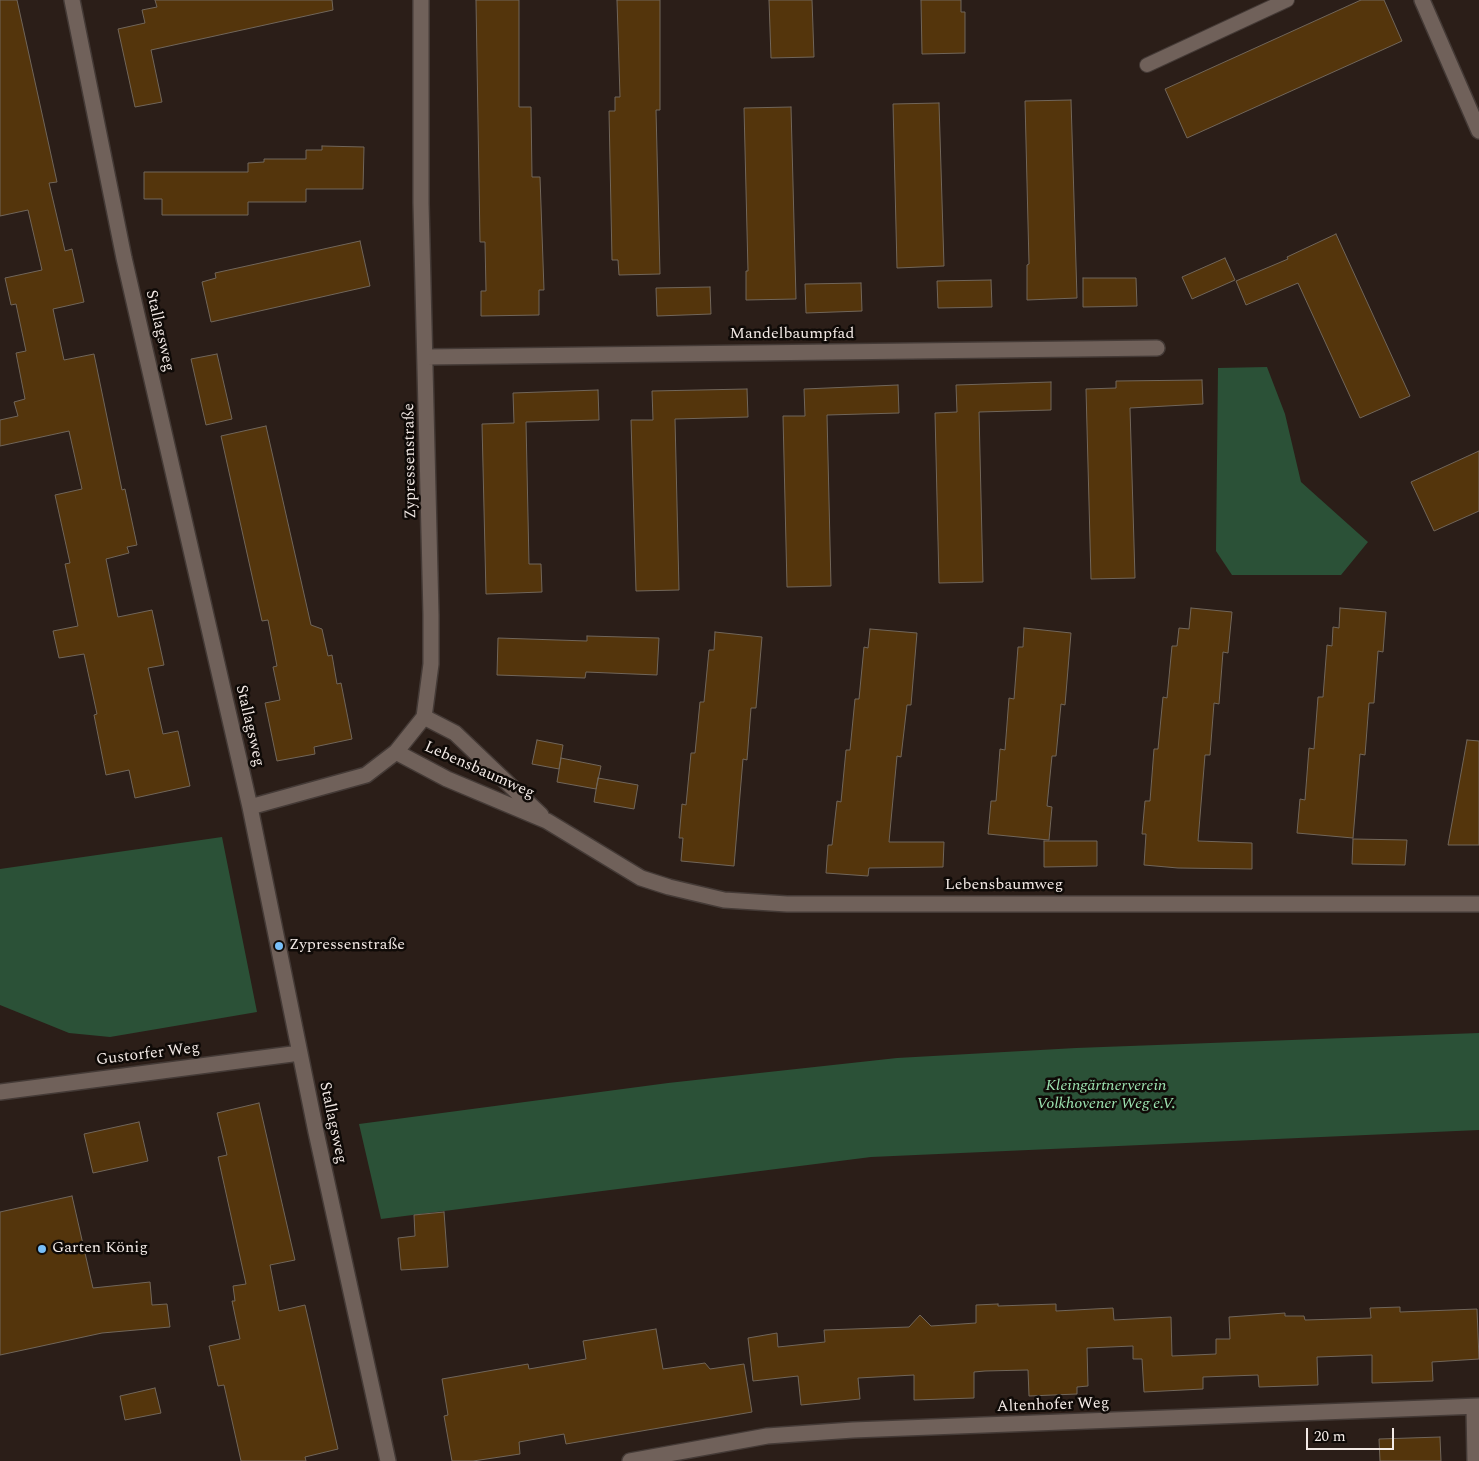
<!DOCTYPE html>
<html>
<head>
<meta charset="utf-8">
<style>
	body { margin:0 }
	#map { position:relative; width:1479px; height:1461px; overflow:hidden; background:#2b1e18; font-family:Spectral,serif }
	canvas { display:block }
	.scale { position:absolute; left:1306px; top:1428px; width:88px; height:22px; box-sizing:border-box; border:2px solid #f3eae6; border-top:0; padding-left:6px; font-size:15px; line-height:18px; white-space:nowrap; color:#f3eae6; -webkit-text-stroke:4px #0f0a07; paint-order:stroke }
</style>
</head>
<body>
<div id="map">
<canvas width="1479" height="1461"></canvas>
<div class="scale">20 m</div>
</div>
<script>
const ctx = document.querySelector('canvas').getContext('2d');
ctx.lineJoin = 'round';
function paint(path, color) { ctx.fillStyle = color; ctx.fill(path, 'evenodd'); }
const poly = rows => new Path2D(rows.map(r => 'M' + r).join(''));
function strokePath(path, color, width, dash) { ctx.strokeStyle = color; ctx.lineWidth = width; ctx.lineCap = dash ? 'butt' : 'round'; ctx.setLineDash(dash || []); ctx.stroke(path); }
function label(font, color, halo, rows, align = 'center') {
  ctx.font = font + ' Spectral,serif'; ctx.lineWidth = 5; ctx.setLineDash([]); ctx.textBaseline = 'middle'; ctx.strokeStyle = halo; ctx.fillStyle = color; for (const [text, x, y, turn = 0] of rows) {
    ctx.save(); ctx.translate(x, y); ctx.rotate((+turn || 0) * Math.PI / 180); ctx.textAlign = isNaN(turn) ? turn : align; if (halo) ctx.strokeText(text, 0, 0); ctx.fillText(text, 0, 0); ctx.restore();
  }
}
const green = poly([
	[1267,367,1285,414,1301,482,1368,542,1341,575,1232,575,1216,551,1218,368],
	[222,837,257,1012,110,1037,69,1033,0,1005,0,869],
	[1479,1033,1479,1130,871,1157,381,1219,359,1124,668,1083,897,1058,1076,1048]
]);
const building = poly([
	[0,0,17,0,57,182,49,183,65,251,72,249,84,302,53,309,64,360,94,354,122,490,125,489,137,545,127,547,129,553,106,559,118,617,152,610,164,665,148,668,163,734,178,731,190,786,135,798,129,770,106,775,94,715,97,714,84,654,59,658,53,631,78,626,65,564,70,563,55,495,82,489,69,431,0,446,0,420,18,416,14,402,25,399,16,353,26,351,16,304,11,305,5,278,42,270,28,210,0,216,0,0],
	[155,0,332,0,333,10,151,50,162,102,135,107,118,29,145,23,142,10,157,7,155,0],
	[476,0,519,0,519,107,531,107,532,177,540,177,544,290,539,290,539,315,481,316,481,291,486,291,485,242,480,242,476,0],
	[617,0,660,0,660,110,656,110,660,274,619,275,618,260,612,260,609,111,615,111,615,97,620,97,617,0],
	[769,0,812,0,814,57,771,58,769,0],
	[921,0,961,0,961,12,965,12,965,53,922,54,921,0],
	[1361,0,1384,0,1402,41,1187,138,1165,89,1361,0],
	[1071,100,1077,298,1027,300,1027,265,1029,264,1025,101,1071,100],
	[939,103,944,266,897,268,893,104,939,103],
	[791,107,796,299,746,300,746,271,748,271,744,108,791,107],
	[322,146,364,147,363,189,306,189,306,202,248,202,248,215,162,215,162,199,144,199,144,172,248,172,248,163,264,162,264,159,306,159,306,150,322,150,322,146],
	[1336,234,1410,396,1360,418,1298,283,1246,305,1236,281,1288,259,1287,257,1336,234],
	[360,241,370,286,211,322,202,282,216,278,215,273,360,241],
	[1225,258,1235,280,1192,299,1182,277,1225,258],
	[1083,278,1136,278,1137,306,1083,307,1083,278],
	[991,280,992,307,938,308,937,281,991,280],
	[861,283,862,311,806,313,805,284,861,283],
	[710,287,711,314,657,316,656,288,710,287],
	[217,354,232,419,206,425,191,359,217,354],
	[1202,380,1203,404,1130,408,1135,578,1091,579,1086,389,1116,388,1116,381,1202,380],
	[1051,382,1051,410,979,412,983,582,939,583,935,413,957,412,956,385,1051,382],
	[898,385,899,413,827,415,831,586,787,587,783,416,805,416,804,389,898,385],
	[747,389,748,417,675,419,679,590,636,591,631,420,653,420,652,391,747,389],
	[598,390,599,420,526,422,529,564,541,564,542,592,486,594,482,424,514,423,513,393,598,390],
	[266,426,311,625,322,629,328,656,332,655,337,684,341,683,352,739,314,747,315,754,277,761,265,703,280,700,273,667,277,666,268,620,262,621,221,436,266,426],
	[1479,451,1479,511,1434,531,1411,482,1479,451],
	[1191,608,1232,612,1228,653,1223,652,1219,704,1214,703,1210,755,1205,755,1198,841,1252,843,1252,869,1178,868,1144,865,1146,834,1142,834,1145,801,1150,801,1154,749,1158,749,1163,697,1167,698,1172,646,1177,646,1179,628,1189,629,1191,608],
	[1340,608,1386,612,1383,652,1378,651,1374,703,1369,703,1365,755,1360,754,1353,838,1297,833,1300,799,1305,800,1309,748,1314,749,1318,697,1323,697,1327,645,1332,646,1333,627,1339,628,1340,608],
	[1024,628,1071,633,1065,705,1061,704,1056,756,1052,756,1047,806,1052,807,1049,840,988,834,991,801,996,801,1000,749,1005,750,1009,698,1014,699,1018,647,1023,647,1024,628],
	[870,629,917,633,911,705,907,705,901,757,897,756,889,842,944,842,943,867,869,868,868,876,826,873,828,845,832,845,837,801,841,802,846,750,850,750,855,699,859,699,864,647,868,648,870,629],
	[715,632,762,637,756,708,751,708,747,760,743,759,734,866,681,861,683,838,679,838,682,804,686,805,691,753,695,753,700,702,704,702,709,650,714,650,715,632],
	[587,636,659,638,657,675,586,672,585,678,497,675,498,638,587,641,587,636],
	[537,740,563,745,559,769,532,764,537,740],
	[1467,740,1479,741,1479,845,1448,845,1467,740],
	[561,758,601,766,596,789,557,782,561,758],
	[598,778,638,785,634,809,594,802,598,778],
	[1353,839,1407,840,1405,865,1352,864,1353,839],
	[1044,841,1097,841,1097,866,1044,867,1044,841],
	[259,1103,295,1260,270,1265,279,1311,305,1305,338,1449,305,1457,306,1461,241,1461,224,1385,218,1386,209,1346,240,1339,232,1301,235,1301,233,1286,246,1284,218,1157,227,1155,217,1113,259,1103],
	[139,1122,148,1161,93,1173,84,1134,139,1122],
	[72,1196,93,1288,150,1282,152,1305,167,1304,170,1327,102,1333,0,1355,0,1212,72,1196],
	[444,1212,448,1267,401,1270,398,1238,415,1236,414,1215,444,1212],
	[998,1304,998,1306,1056,1304,1056,1311,1113,1308,1114,1320,1171,1317,1172,1356,1216,1354,1216,1339,1230,1339,1229,1317,1285,1313,1285,1316,1304,1316,1305,1320,1371,1318,1370,1308,1400,1307,1400,1312,1477,1309,1479,1359,1432,1362,1433,1381,1372,1383,1372,1355,1317,1357,1318,1385,1259,1387,1258,1375,1203,1377,1203,1389,1144,1392,1142,1359,1133,1359,1133,1346,1087,1348,1088,1386,1077,1387,1077,1394,1029,1396,1028,1370,985,1371,974,1372,974,1398,914,1400,914,1375,858,1378,860,1399,801,1405,798,1376,753,1381,748,1338,777,1333,778,1347,825,1342,824,1330,909,1327,920,1315,931,1326,976,1323,976,1305,998,1304],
	[656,1329,663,1369,705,1363,710,1369,744,1364,752,1412,566,1444,564,1434,519,1442,520,1454,473,1461,452,1461,444,1416,448,1415,442,1379,528,1364,529,1369,586,1359,583,1341,656,1329],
	[155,1388,161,1413,125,1420,120,1396,155,1388],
	[1440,1437,1441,1461,1380,1461,1379,1439,1440,1437]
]);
const lane = poly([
	[1147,65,1287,0]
]);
const street = poly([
	[72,0,124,258,250,807,316,1132,388,1461],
	[1422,0,1479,131],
	[426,357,1157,348],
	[424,717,455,733,541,815],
	[396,752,447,779,547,821,641,878,669,887,724,900,787,904,1479,904],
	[250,807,366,775,396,752,424,717,431,664,431,615,421,203,421,0],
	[0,1092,300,1053],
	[1474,1407,1475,1461],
	[630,1461,767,1436,853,1430,1479,1406]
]);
const markers = [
	[279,946,5,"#79bff8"],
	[42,1249,5,"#79bff8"]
];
const streetNames = [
	["Stallagsweg",159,331,77],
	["Mandelbaumpfad",792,335],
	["Zypressenstraße",411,461,-91],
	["Stallagsweg",249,726,77],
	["Lebensbaumweg",479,771,24],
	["Lebensbaumweg",1004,886],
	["Gustorfer Weg",148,1055,-7],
	["Stallagsweg",332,1123,78],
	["Altenhofer Weg",1053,1406,-2]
];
const poiNames = [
	["Zypressenstraße",289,946],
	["Garten König",52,1249]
];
const parkNames = [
	["Kleingärtnerverein",1106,1087],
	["Volkhovener Weg e.V.",1106,1105]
];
paint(green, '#2b5137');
paint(building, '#54350c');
strokePath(building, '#71665a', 1);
strokePath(lane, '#443a36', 16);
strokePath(street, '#443a36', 18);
strokePath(lane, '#70615a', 14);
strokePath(street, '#70615a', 15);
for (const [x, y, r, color] of markers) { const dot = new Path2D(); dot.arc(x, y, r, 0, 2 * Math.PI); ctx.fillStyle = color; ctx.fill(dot); strokePath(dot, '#0f0a07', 2); }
label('16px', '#f3eae6', '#0f0a07', streetNames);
label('16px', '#f3eae6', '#0f0a07', poiNames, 'left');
label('italic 16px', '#9de3b1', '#0f0a07', parkNames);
</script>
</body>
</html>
